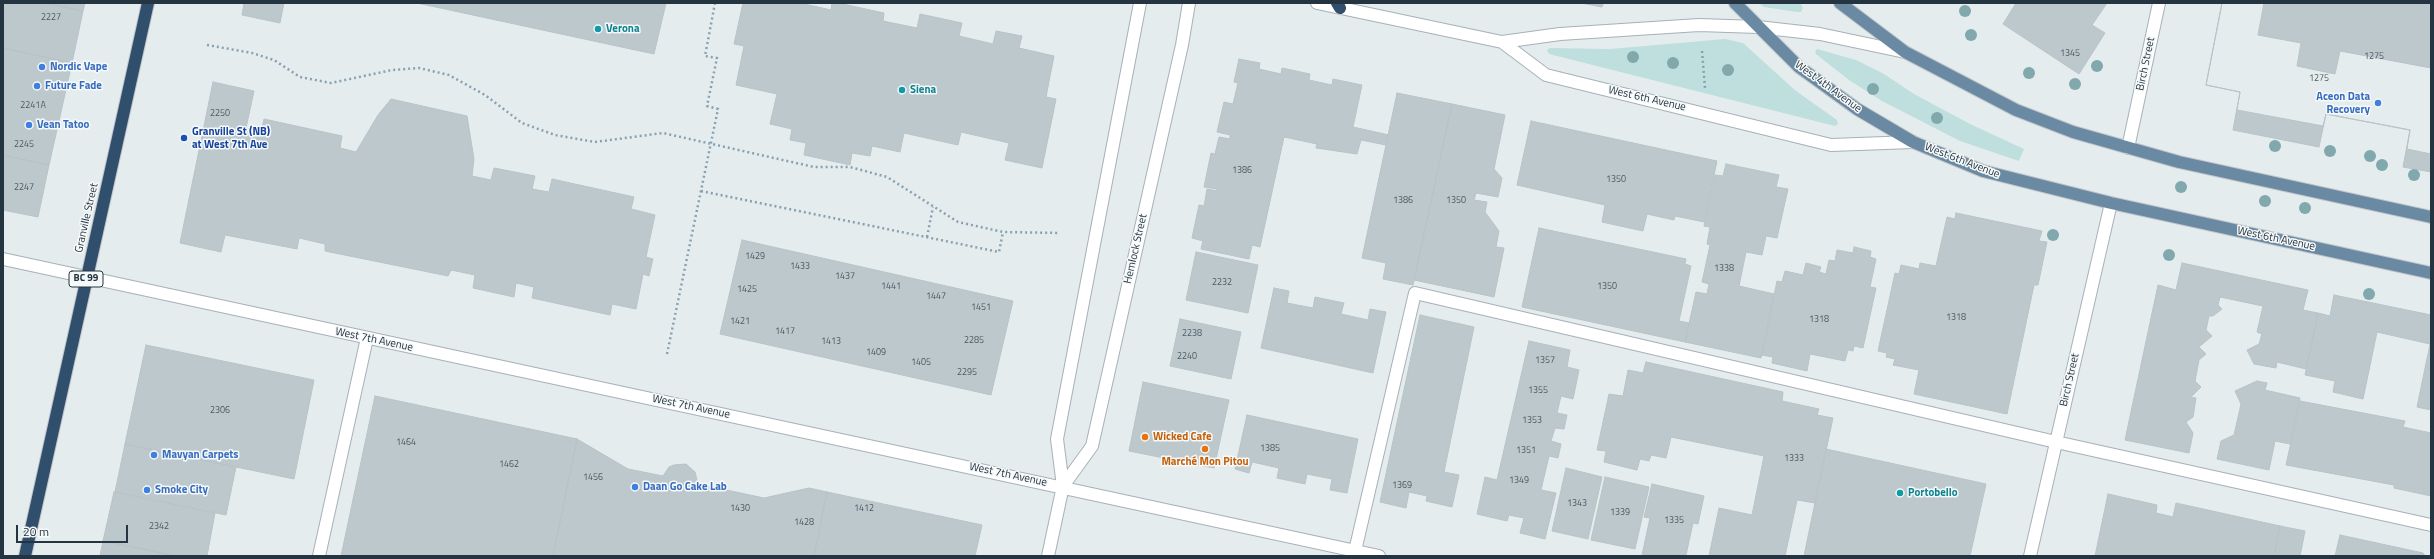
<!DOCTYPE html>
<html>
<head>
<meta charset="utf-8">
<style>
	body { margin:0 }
	#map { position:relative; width:2434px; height:559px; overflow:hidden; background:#e5ecee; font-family:"Titillium Web",sans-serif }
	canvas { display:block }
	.frame { position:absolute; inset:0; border:4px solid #243440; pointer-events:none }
	.scale { position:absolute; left:16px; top:525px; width:112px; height:18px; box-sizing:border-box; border:2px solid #243440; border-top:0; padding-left:5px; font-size:12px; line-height:14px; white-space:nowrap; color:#243440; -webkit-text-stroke:3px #f6f9fa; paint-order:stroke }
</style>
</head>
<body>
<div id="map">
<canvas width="2434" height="559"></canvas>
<div class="frame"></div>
<div class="scale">20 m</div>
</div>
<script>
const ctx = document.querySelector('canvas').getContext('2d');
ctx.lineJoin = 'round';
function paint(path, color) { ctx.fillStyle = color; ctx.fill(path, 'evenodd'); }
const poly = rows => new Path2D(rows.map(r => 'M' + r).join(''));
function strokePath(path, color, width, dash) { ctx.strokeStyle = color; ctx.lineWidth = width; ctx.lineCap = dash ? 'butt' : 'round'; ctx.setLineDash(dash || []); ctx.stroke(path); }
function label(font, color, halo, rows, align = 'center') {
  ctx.font = font + ' "Titillium Web",sans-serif'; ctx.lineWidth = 3; ctx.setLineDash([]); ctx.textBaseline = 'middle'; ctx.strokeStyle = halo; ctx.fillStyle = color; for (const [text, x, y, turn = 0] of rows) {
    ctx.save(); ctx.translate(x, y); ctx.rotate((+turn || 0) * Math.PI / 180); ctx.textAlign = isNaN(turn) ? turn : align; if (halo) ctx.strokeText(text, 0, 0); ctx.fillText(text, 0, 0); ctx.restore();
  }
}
const green = poly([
	[1759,3,1800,3,1803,8,1801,12,1797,12,1764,7],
	[1725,39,1743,43,1796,91,1837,120,1838,124,1835,126,1549,54,1547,50,1550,48,1610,49],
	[1817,49,1856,60,1884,74,1914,94,1970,124,2024,149,2019,161,1960,141,1882,101,1849,80,1816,54,1815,52]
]);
const building = poly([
	[3,3,46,3,83,11,72,63,3,48,3,3],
	[46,3,85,3,83,11,46,3],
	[244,3,284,3,280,23,242,15,244,3],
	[417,3,666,3,654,54,417,3],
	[743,3,800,3,831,10,832,3,838,3,884,13,883,21,917,28,920,14,962,23,959,36,993,44,996,31,1022,36,1019,48,1054,56,1046,97,1056,99,1042,168,1005,160,1009,143,961,132,958,145,904,133,900,152,872,146,870,156,852,153,850,165,804,155,806,143,790,140,792,129,770,124,777,94,736,85,744,46,734,44,743,3],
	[1581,3,1603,3,1602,7,1581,3],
	[2016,3,2107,3,2092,25,2105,33,2079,74,2003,24,2016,3],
	[2222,3,2264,3,2258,35,2301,43,2297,66,2335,74,2340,51,2431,68,2431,154,2407,149,2410,130,2326,114,2323,126,2237,110,2240,92,2206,85,2222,3],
	[2222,3,2431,3,2431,172,2403,167,2410,130,2326,114,2319,147,2233,130,2240,92,2206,85,2222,3],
	[3,48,72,63,49,165,3,155,3,48],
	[1239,59,1260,63,1259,69,1281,74,1282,68,1310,74,1309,80,1332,85,1333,79,1362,85,1353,127,1389,135,1386,145,1361,140,1357,154,1316,148,1317,144,1284,137,1260,247,1252,245,1249,259,1201,249,1203,241,1192,238,1199,205,1204,206,1207,189,1217,191,1217,189,1204,187,1211,153,1215,154,1219,137,1230,139,1230,135,1217,132,1224,102,1233,104,1238,83,1234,82,1239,59],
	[213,82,254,91,246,128,261,132,264,119,342,136,340,148,356,152,378,115,391,99,467,116,474,159,472,176,491,180,494,168,535,176,532,189,549,192,552,179,634,197,631,209,655,215,646,257,653,259,649,276,643,274,636,309,612,304,610,315,532,298,534,287,516,283,514,297,473,288,475,275,451,270,448,276,325,251,325,244,299,238,297,249,225,235,221,252,180,243,213,82],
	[1397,93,1452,104,1413,285,1383,279,1386,263,1362,258,1397,93],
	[1452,104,1505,115,1494,169,1502,178,1498,197,1476,193,1474,200,1487,202,1485,212,1499,231,1496,247,1504,248,1494,297,1414,280,1452,104],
	[1531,121,1717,161,1704,222,1675,216,1674,220,1647,214,1643,231,1602,222,1605,205,1517,185,1531,121],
	[3,155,49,165,38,217,3,210,3,155],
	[1726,164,1779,175,1776,187,1788,189,1777,238,1766,236,1762,255,1746,252,1739,286,1774,294,1761,358,1685,342,1696,292,1707,294,1709,284,1702,282,1710,245,1707,244,1710,227,1704,226,1715,175,1723,176,1726,164],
	[1956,213,2042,231,2039,241,2047,242,2038,285,2034,285,2007,414,1914,394,1919,370,1893,365,1895,359,1886,357,1887,353,1878,351,1895,273,1899,274,1901,265,1919,269,1920,263,1936,266,1947,217,1955,219,1956,213],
	[1539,228,1686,259,1685,264,1691,266,1679,321,1689,323,1685,342,1522,307,1539,228],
	[742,240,1013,301,991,395,720,334,742,240],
	[1854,247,1871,251,1870,257,1876,259,1870,287,1876,288,1863,348,1854,346,1853,351,1848,350,1845,361,1810,354,1807,371,1772,363,1773,357,1762,355,1777,281,1782,282,1785,271,1803,275,1806,263,1821,267,1819,272,1826,274,1829,260,1835,261,1837,250,1853,253,1854,247],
	[1196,252,1258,265,1248,313,1186,300,1196,252],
	[2182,263,2308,290,2303,310,2318,313,2306,369,2277,362,2276,368,2254,364,2247,350,2259,344,2262,334,2257,332,2263,306,2220,297,2218,305,2222,309,2213,316,2209,316,2206,330,2212,336,2199,347,2206,354,2199,360,2195,381,2201,387,2191,397,2196,398,2193,417,2186,422,2193,433,2189,453,2125,440,2158,285,2176,290,2182,263],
	[1274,288,1289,291,1287,303,1313,308,1315,297,1344,303,1341,314,1368,320,1370,309,1386,312,1373,373,1261,348,1274,288],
	[2334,295,2431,315,2431,410,2417,407,2430,344,2377,332,2363,399,2333,392,2335,381,2305,375,2318,313,2330,316,2334,295],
	[1420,315,1474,327,1444,472,1459,475,1452,507,1426,501,1427,496,1409,492,1406,508,1380,502,1420,315],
	[1180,319,1241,332,1231,379,1170,366,1180,319],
	[1529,341,1570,350,1567,367,1579,370,1573,399,1561,396,1557,413,1567,415,1564,429,1555,428,1551,441,1561,444,1558,458,1549,456,1541,490,1556,493,1545,539,1520,533,1524,518,1509,515,1507,521,1477,514,1485,477,1497,480,1529,341],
	[146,345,314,380,294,479,125,444,146,345],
	[1646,362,1783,392,1782,401,1819,409,1817,415,1833,418,1815,503,1797,500,1785,556,1709,556,1719,508,1752,515,1764,456,1671,437,1666,458,1651,455,1649,461,1640,459,1637,470,1604,462,1606,451,1597,450,1609,394,1623,396,1628,370,1643,373,1646,362],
	[2257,381,2267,383,2265,390,2300,398,2290,444,2275,441,2269,470,2217,459,2221,441,2234,435,2241,404,2235,391,2257,381],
	[1143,382,1229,400,1214,468,1129,451,1143,382],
	[375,396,577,439,553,556,341,556,375,396],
	[2300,401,2405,421,2403,427,2431,433,2431,496,2394,488,2394,485,2286,465,2300,401],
	[1247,415,1358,439,1347,493,1330,490,1332,479,1307,474,1305,484,1277,478,1279,468,1252,462,1249,473,1235,469,1247,415],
	[577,439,628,469,663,476,669,467,674,465,686,464,695,472,698,484,764,498,809,488,827,492,814,556,553,556,577,439],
	[125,444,236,467,226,515,115,492,125,444],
	[1826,449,1986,484,1970,556,1804,556,1826,449],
	[1566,468,1602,477,1588,539,1552,531,1566,468],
	[1605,477,1649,487,1635,549,1591,540,1605,477],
	[1652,484,1704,496,1698,524,1693,523,1686,555,1642,555,1650,518,1644,517,1652,484],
	[114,492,215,513,207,556,176,556,103,541,114,492],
	[827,492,982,525,975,556,814,556,827,492],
	[2108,494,2157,505,2156,513,2173,517,2176,503,2280,526,2274,556,2095,556,2108,494],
	[2280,526,2305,531,2300,556,2274,556,2280,526],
	[2340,535,2423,553,2425,556,2335,556,2340,535],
	[103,541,176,556,100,556,103,541]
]);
const path = poly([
	[207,45,252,53,274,60,300,77,331,83,392,70,419,68,449,75,485,95,522,123,555,135,595,142,663,133,814,167,850,167,887,177,958,222,1003,232,1060,233],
	[1702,51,1705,88],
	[701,191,999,252,1003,232],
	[927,237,933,207],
	[667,354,718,109,707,106,717,58,705,56,715,3]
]);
const minor = poly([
	[1317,3,1502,42,1560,34,1699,25,1758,27,1820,34,1905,52],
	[1502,42,1546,75,1831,145,1913,142],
	[2128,148,2159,3],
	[3,259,1379,556],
	[1063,486,1092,446,1182,45,1189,3],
	[1355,551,1415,293,2056,442,2431,525],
	[319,556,367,338],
	[1048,556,1063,486,1057,439,1140,3],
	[2030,556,2111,203]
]);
const major = poly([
	[1735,3,1799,67,1857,109,1913,142,1983,171,2111,203,2431,273],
	[1840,3,1905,52,2016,110,2073,132,2179,162,2431,217]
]);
const highway = poly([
	[1337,3,1340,8],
	[25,556,148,3]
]);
const trees = [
	[1965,11],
	[1971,35],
	[1633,57],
	[1673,63],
	[2097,66],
	[1728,70],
	[2029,73],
	[2075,84],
	[1873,89],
	[1937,118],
	[2275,146],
	[2330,151],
	[2370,156],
	[2382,165],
	[2414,175],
	[2181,187],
	[2265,201],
	[2305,208],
	[2053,235],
	[2169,255],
	[2369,294]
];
const markers = [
	[598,29,4,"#0f9aa8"],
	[42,67,4,"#3f7fe0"],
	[37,86,4,"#3f7fe0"],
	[902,90,4,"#0f9aa8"],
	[2378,103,4,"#3f7fe0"],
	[29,125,4,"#3f7fe0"],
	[184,138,4,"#1a4fb4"],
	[1145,437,4,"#e8710a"],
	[1205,449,4,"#e8710a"],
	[154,455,4,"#3f7fe0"],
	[635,487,4,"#3f7fe0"],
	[147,490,4,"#3f7fe0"],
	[1900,493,4,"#0f9aa8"]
];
const numberNames = [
	["2227",51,18],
	["1345",2070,54],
	["1275",2374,57],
	["1275",2319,79],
	["2241A",33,106],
	["2250",220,114],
	["2245",24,145],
	["1386",1242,171],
	["1350",1616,180],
	["2247",24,188],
	["1386",1403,201],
	["1350",1456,201],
	["1429",755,257],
	["1433",800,267],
	["1338",1724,269],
	["1437",845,277],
	["2232",1222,283],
	["1441",891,287],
	["1350",1607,287],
	["1425",747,290],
	["1447",936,297],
	["1451",981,308],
	["1318",1956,318],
	["1318",1819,320],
	["1421",740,322],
	["1417",785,332],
	["2238",1192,334],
	["2285",974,341],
	["1413",831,342],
	["1409",876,353],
	["2240",1187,357],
	["1357",1545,361],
	["1405",921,363],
	["2295",967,373],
	["1355",1538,391],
	["2306",220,411],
	["1353",1532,421],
	["1464",406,443],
	["1385",1270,449],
	["1351",1526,451],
	["1333",1794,459],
	["1462",509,465],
	["1456",593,478],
	["1349",1519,481],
	["1369",1402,486],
	["1343",1577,504],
	["1430",740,509],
	["1412",864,509],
	["1339",1620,513],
	["1335",1674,521],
	["1428",804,523],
	["2342",159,527]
];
const shields = [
	[86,279,34]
];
const shieldNames = [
	["BC 99",86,279]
];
const cultureNames = [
	["Verona",606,29],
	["Siena",910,90],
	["Portobello",1908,493]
];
const streetNames = [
	["Birch Street",2146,64,-78],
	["West 4th Avenue",1828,87,36],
	["West 6th Avenue",1647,99,13],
	["West 6th Avenue",1962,161,21],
	["Granville Street",87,218,-77],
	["West 6th Avenue",2276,239,12],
	["Hemlock Street",1136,249,-77],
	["West 7th Avenue",374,340,12],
	["Birch Street",2070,380,-77],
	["West 7th Avenue",691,407,12],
	["West 7th Avenue",1008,475,12]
];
const shopNames = [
	["Nordic Vape",50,67],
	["Future Fade",45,86],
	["Aceon Data",2370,97,"right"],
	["Recovery",2370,110,"right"],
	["Vean Tatoo",37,125],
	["Mavyan Carpets",162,455],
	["Daan Go Cake Lab",643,487],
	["Smoke City",155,490]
];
const transitNames = [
	["Granville St (NB)",192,132],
	["at West 7th Ave",192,145]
];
const foodNames = [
	["Wicked Cafe",1153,437],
	["Marché Mon Pitou",1205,462,"center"]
];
paint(green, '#bedfde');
paint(building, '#bdc8cc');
strokePath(building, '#b7c3c8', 1);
strokePath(minor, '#a7b1b6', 14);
strokePath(major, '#c2c6ca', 14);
strokePath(highway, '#c2c6ca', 14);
strokePath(path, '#86a1b2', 2.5, [2, 3]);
strokePath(minor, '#fff', 12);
strokePath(major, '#6a8aa3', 12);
strokePath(highway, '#2f4f6d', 12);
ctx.fillStyle = '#80a8ad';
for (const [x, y] of trees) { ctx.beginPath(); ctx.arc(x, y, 6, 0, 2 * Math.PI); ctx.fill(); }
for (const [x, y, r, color] of markers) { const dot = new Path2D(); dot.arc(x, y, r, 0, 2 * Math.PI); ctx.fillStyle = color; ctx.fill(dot); strokePath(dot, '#f6f9fa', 1.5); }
label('9px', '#4a5963', null, numberNames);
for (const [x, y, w] of shields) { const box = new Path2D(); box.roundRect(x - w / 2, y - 8, w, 16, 3); ctx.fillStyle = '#f6f9fa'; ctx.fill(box); strokePath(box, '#243440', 1); }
label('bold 10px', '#243440', null, shieldNames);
label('bold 11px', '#0d838f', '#f6f9fa', cultureNames, 'left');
label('11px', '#243440', '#f6f9fa', streetNames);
label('bold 11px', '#366cbe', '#f6f9fa', shopNames, 'left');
label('bold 11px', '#164399', '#f6f9fa', transitNames, 'left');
label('bold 11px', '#c56008', '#f6f9fa', foodNames, 'left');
</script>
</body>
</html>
